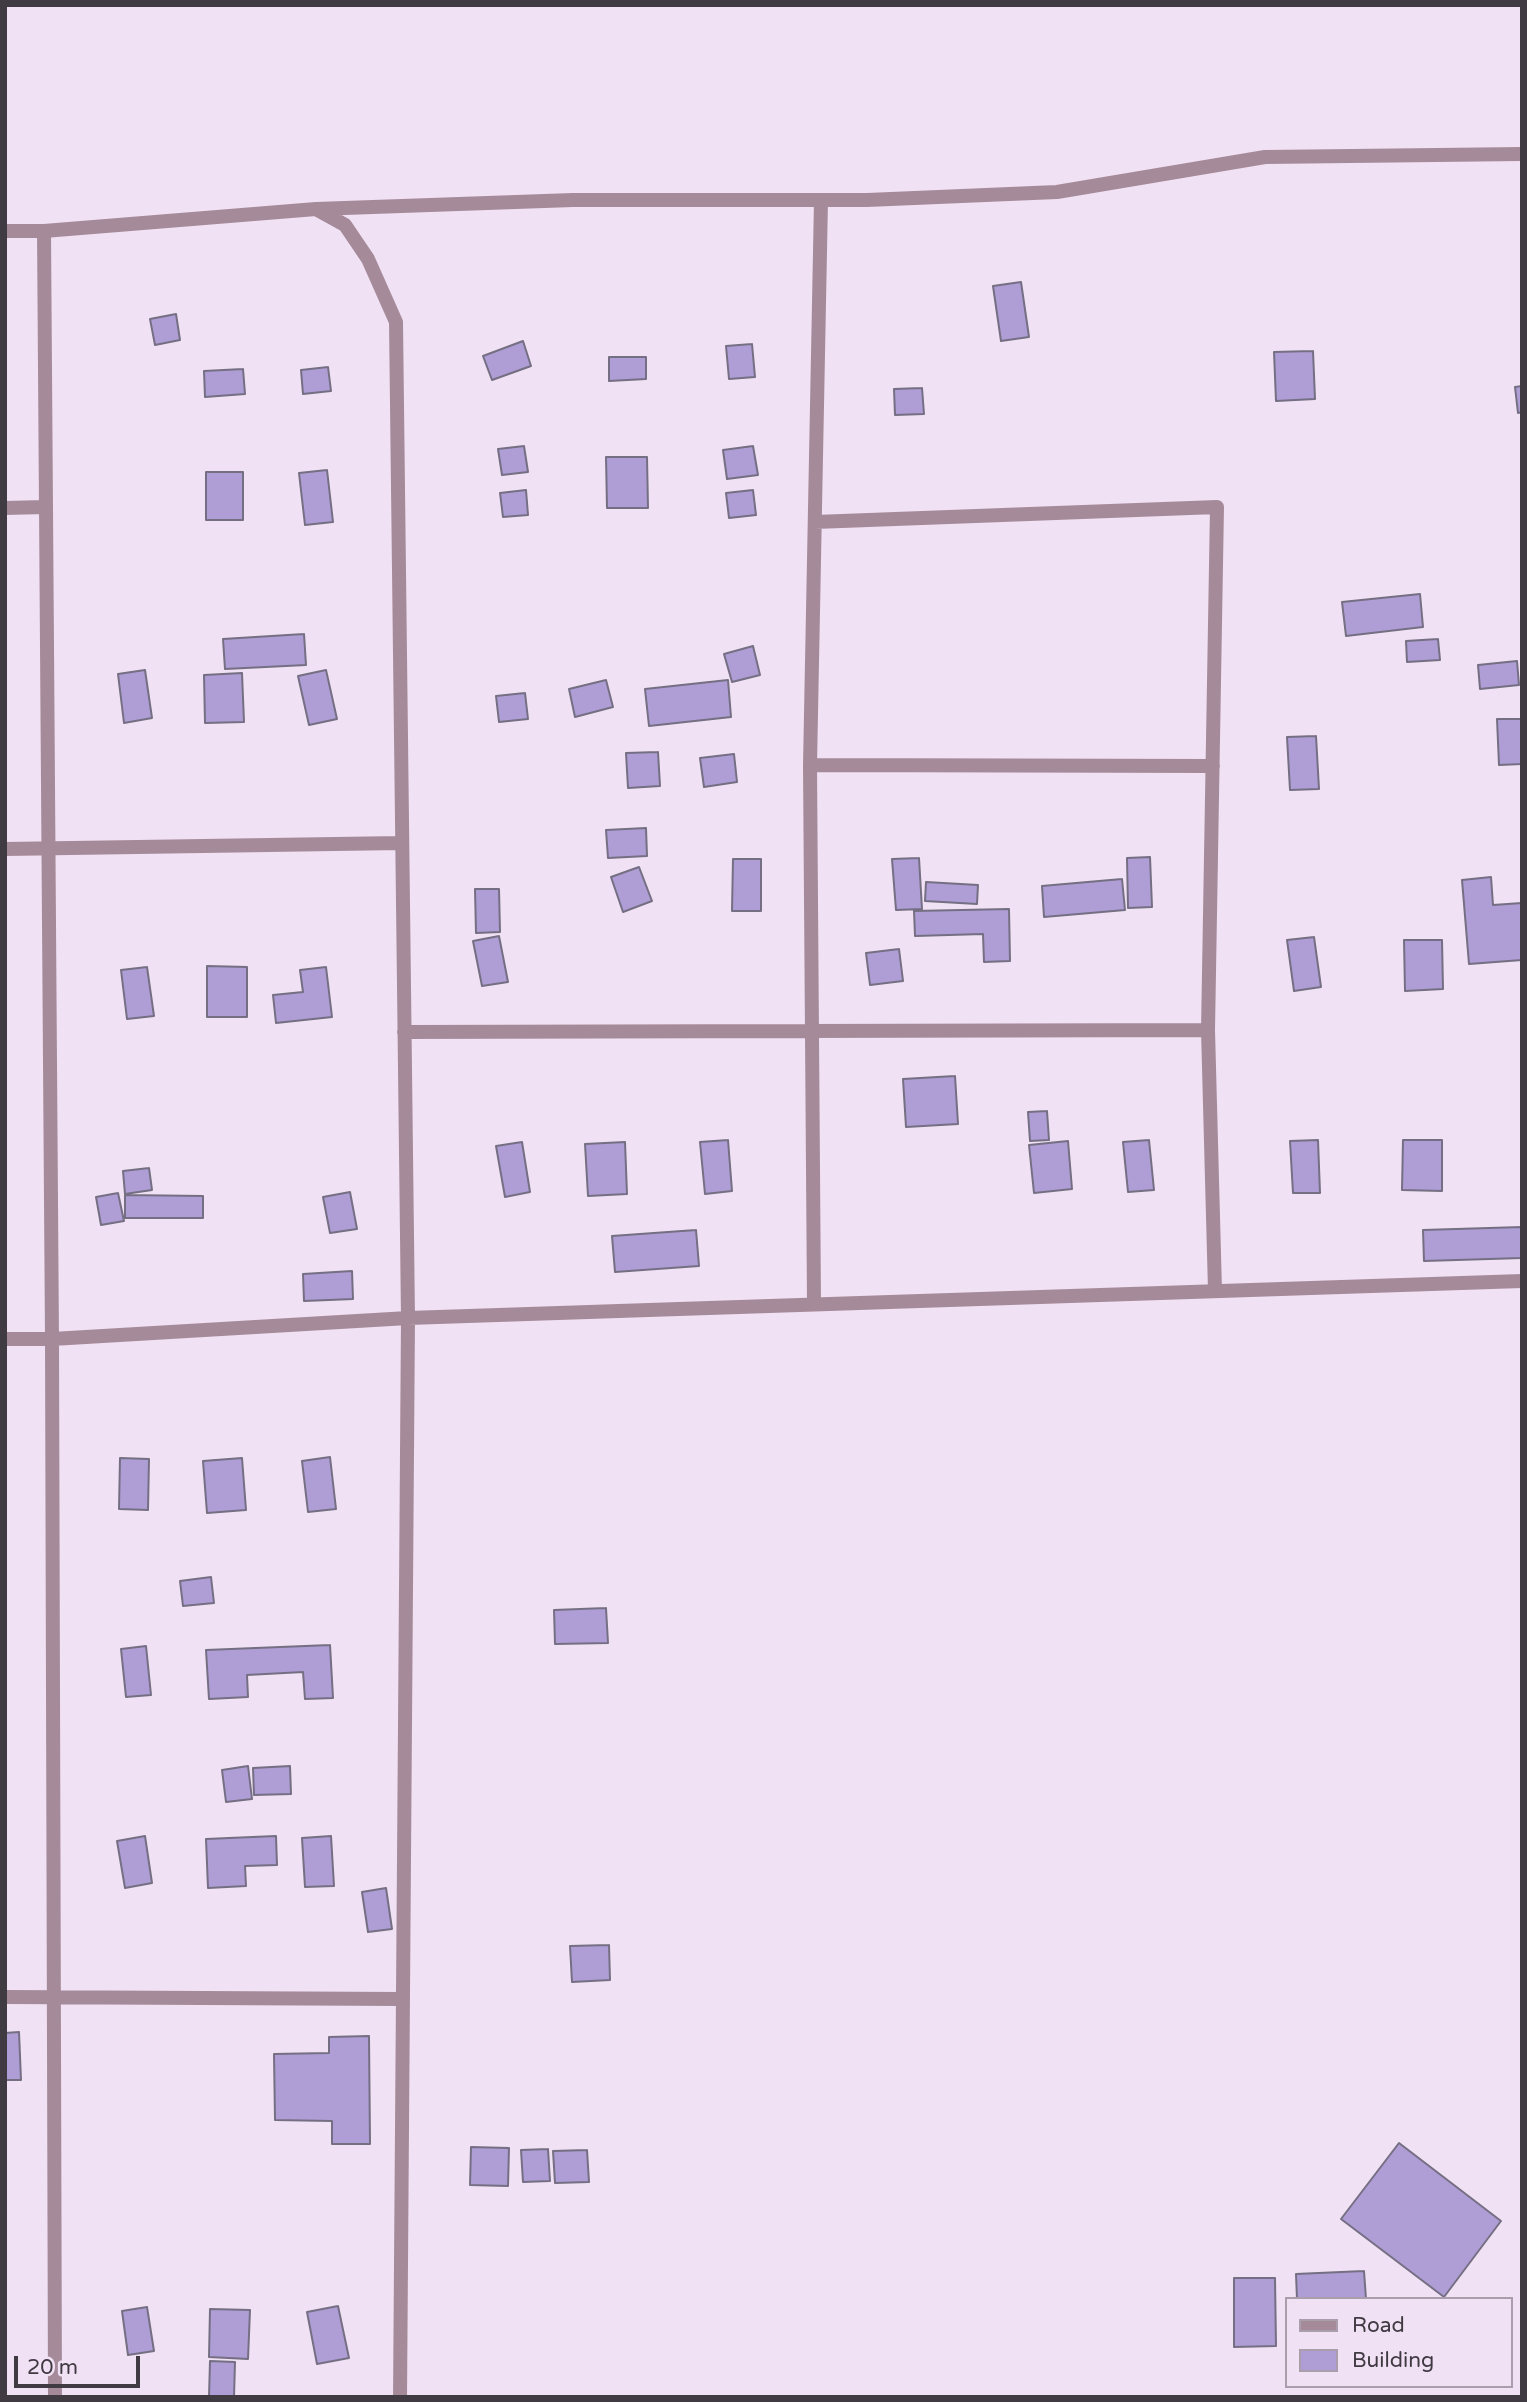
<!DOCTYPE html>
<html>
<head>
<meta charset="utf-8">
<style>
	body { margin:0 }
	#map { position:relative; width:1527px; height:2402px; overflow:hidden; background:#f1e1f4; font-family:"Varela Round",sans-serif }
	canvas { display:block }
	.frame { position:absolute; inset:0; border:7px solid #403a42; pointer-events:none }
	.legend { position:absolute; left:1285px; top:2297px; width:228px; height:91px; box-sizing:border-box; background:#f1e1f4; border:2px solid #aa9ead; margin:0; padding:9px 12px; list-style:none; font-size:21px; color:#403a42 }
	.legend li { display:flex; align-items:center; gap:14px; height:35px }
	.legend b { width:35px; border:2px solid #aa9ead }
	.scale { position:absolute; left:14px; top:2356px; width:126px; height:32px; box-sizing:border-box; border:4px solid #403a42; border-top:0; padding-left:9px; font-size:21px; line-height:24px; white-space:nowrap; color:#403a42; -webkit-text-stroke:5px #f1e1f4; paint-order:stroke }
</style>
</head>
<body>
<div id="map">
<canvas width="1527" height="2402"></canvas>
<div class="frame"></div>
<ul class="legend">
<li><b style="height:9px;background:#a58b9a"></b>Road</li>
<li><b style="height:19px;background:#af9ed6"></b>Building</li>
</ul>
<div class="scale">20 m</div>
</div>
<script>
const ctx = document.querySelector('canvas').getContext('2d');
ctx.lineJoin = 'round';
function paint(path, color) { ctx.fillStyle = color; ctx.fill(path, 'evenodd'); }
const poly = rows => new Path2D(rows.map(r => 'M' + r).join(''));
function strokePath(path, color, width, dash) { ctx.strokeStyle = color; ctx.lineWidth = width; ctx.lineCap = dash ? 'butt' : 'round'; ctx.setLineDash(dash || []); ctx.stroke(path); }
const building = poly([
	[1021,282,1029,337,1001,341,993,286,1021,282],
	[176,314,180,340,155,345,150,319,176,314],
	[523,341,531,366,492,380,483,356,523,341],
	[752,344,755,377,729,379,726,346,752,344],
	[1313,351,1315,399,1276,401,1274,352,1313,351],
	[609,357,646,357,646,379,609,381,609,357],
	[328,367,331,391,303,394,301,370,328,367],
	[243,369,245,394,205,397,204,371,243,369],
	[1522,386,1522,412,1518,413,1515,387,1522,386],
	[922,388,924,414,895,415,894,389,922,388],
	[524,446,528,472,502,475,498,449,524,446],
	[753,446,758,475,727,479,723,450,753,446],
	[606,457,647,457,648,508,607,508,606,457],
	[327,470,333,522,305,525,299,473,327,470],
	[206,472,243,472,243,520,206,520,206,472],
	[526,490,528,515,503,517,500,493,526,490],
	[753,490,756,515,729,518,726,493,753,490],
	[1420,594,1423,627,1346,636,1342,602,1420,594],
	[304,634,306,665,225,669,223,639,304,634],
	[1438,639,1440,660,1407,662,1406,641,1438,639],
	[753,646,760,675,732,682,724,654,753,646],
	[1517,661,1519,685,1480,689,1478,665,1517,661],
	[145,670,152,718,124,723,118,674,145,670],
	[326,670,337,719,309,725,298,676,326,670],
	[242,673,244,722,205,723,204,675,242,673],
	[606,680,613,707,575,717,569,689,606,680],
	[728,680,731,717,649,726,645,689,728,680],
	[525,693,528,719,499,722,496,696,525,693],
	[1497,719,1522,719,1522,764,1499,765,1497,719],
	[1316,736,1319,789,1290,790,1287,737,1316,736],
	[658,752,660,786,628,788,626,753,658,752],
	[734,754,737,782,704,787,700,758,734,754],
	[646,828,647,856,608,858,606,830,646,828],
	[1150,857,1152,907,1128,908,1127,858,1150,857],
	[919,858,922,909,896,910,892,859,919,858],
	[733,859,761,859,761,911,732,911,733,859],
	[639,867,652,901,623,912,611,877,639,867],
	[1491,877,1493,905,1522,903,1522,960,1469,964,1462,880,1491,877],
	[1122,879,1125,910,1044,917,1042,886,1122,879],
	[926,882,978,885,977,904,925,901,926,882],
	[475,889,499,889,500,932,476,933,475,889],
	[1009,909,1010,961,984,962,983,934,915,936,914,911,1009,909],
	[499,936,508,982,482,986,473,941,499,936],
	[1314,937,1321,987,1294,991,1287,940,1314,937],
	[1404,940,1442,940,1443,989,1405,991,1404,940],
	[899,949,903,981,870,985,866,953,899,949],
	[207,966,247,967,247,1017,207,1017,207,966],
	[147,967,154,1016,127,1019,121,970,147,967],
	[326,967,332,1017,276,1023,273,995,303,992,300,970,326,967],
	[955,1076,958,1124,906,1127,903,1079,955,1076],
	[1047,1111,1049,1140,1030,1141,1028,1112,1047,1111],
	[728,1140,732,1191,705,1194,700,1142,728,1140],
	[1149,1140,1154,1190,1128,1192,1123,1142,1149,1140],
	[1318,1140,1320,1193,1293,1193,1290,1141,1318,1140],
	[1403,1140,1442,1140,1442,1191,1402,1190,1403,1140],
	[1068,1141,1072,1189,1034,1193,1029,1145,1068,1141],
	[522,1142,530,1192,505,1197,496,1146,522,1142],
	[625,1142,627,1194,588,1196,585,1144,625,1142],
	[149,1168,152,1190,125,1194,123,1171,149,1168],
	[350,1192,357,1229,330,1233,323,1197,350,1192],
	[118,1193,124,1221,101,1225,96,1197,118,1193],
	[125,1195,203,1196,203,1218,125,1218,125,1195],
	[1522,1227,1522,1258,1424,1261,1423,1230,1522,1227],
	[696,1230,699,1266,615,1272,612,1236,696,1230],
	[352,1271,353,1299,304,1301,303,1274,352,1271],
	[330,1457,336,1509,308,1512,302,1461,330,1457],
	[120,1458,149,1459,148,1510,119,1509,120,1458],
	[242,1458,246,1510,207,1513,203,1461,242,1458],
	[211,1577,214,1603,183,1606,180,1581,211,1577],
	[606,1608,608,1643,555,1644,554,1610,606,1608],
	[330,1645,333,1698,305,1699,303,1672,247,1675,248,1697,209,1699,206,1650,330,1645],
	[146,1646,151,1695,126,1697,121,1649,146,1646],
	[248,1766,252,1799,226,1802,222,1770,248,1766],
	[290,1766,291,1794,254,1795,253,1768,290,1766],
	[145,1836,152,1883,125,1888,117,1841,145,1836],
	[276,1836,277,1865,245,1866,246,1886,208,1888,206,1839,276,1836],
	[331,1836,334,1886,305,1887,302,1838,331,1836],
	[386,1888,392,1929,368,1932,362,1892,386,1888],
	[609,1945,610,1980,572,1982,570,1946,609,1945],
	[19,2032,21,2080,5,2080,5,2033,19,2032],
	[369,2036,370,2144,332,2144,332,2121,275,2120,274,2054,329,2053,329,2037,369,2036],
	[1399,2143,1501,2221,1444,2297,1341,2219,1399,2143],
	[471,2147,509,2148,508,2186,470,2185,471,2147],
	[548,2149,550,2181,523,2182,521,2150,548,2149],
	[587,2150,589,2182,555,2183,553,2151,587,2150],
	[1364,2271,1366,2299,1297,2299,1296,2274,1364,2271],
	[1234,2278,1275,2278,1276,2346,1234,2347,1234,2278],
	[338,2306,349,2358,317,2364,307,2312,338,2306],
	[147,2307,154,2351,128,2355,122,2311,147,2307],
	[210,2309,250,2310,248,2359,209,2357,210,2309],
	[210,2361,235,2362,234,2397,209,2397,210,2361]
]);
const street = poly([
	[316,209,345,225,368,259,396,322,408,1318,400,2397],
	[5,231,44,231,316,209,573,200,867,200,1057,192,1265,157,1522,154],
	[44,231,52,1339,55,2397],
	[5,508,45,507],
	[815,522,1217,507,1208,1030,1215,1291],
	[810,765,1213,766],
	[5,849,401,843],
	[404,1032,1208,1030],
	[814,1304,810,765,821,200],
	[5,1339,52,1339,408,1318,1522,1281],
	[5,1997,401,1999]
]);
paint(building, '#af9ed6');
strokePath(building, '#756f83', 2);
strokePath(street, '#a58b9a', 14);
</script>
</body>
</html>
